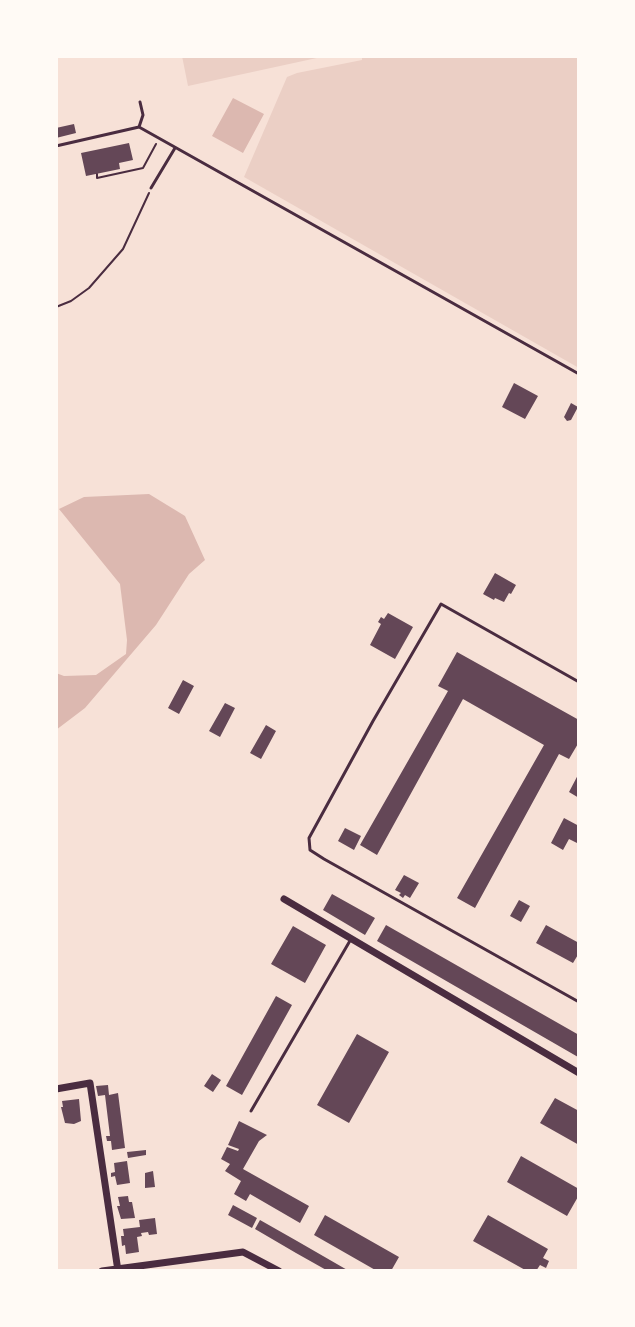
<!DOCTYPE html>
<html>
<head>
<meta charset="utf-8">
<style>
	body { margin:0 }
	#map { position:relative; width:635px; height:1327px; overflow:hidden; background:#f7e1d7; font-family:"DejaVu Sans",sans-serif }
	canvas { display:block }
	.frame { position:absolute; inset:0; border:58px solid #fffaf5; pointer-events:none }
</style>
</head>
<body>
<div id="map">
<canvas width="635" height="1327"></canvas>
<div class="frame"></div>
</div>
<script>
const ctx = document.querySelector('canvas').getContext('2d');
ctx.lineJoin = 'round';
function paint(path, color) { ctx.fillStyle = color; ctx.fill(path, 'evenodd'); }
const poly = rows => new Path2D(rows.map(r => 'M' + r).join(''));
function strokePath(path, color, width, dash) { ctx.strokeStyle = color; ctx.lineWidth = width; ctx.lineCap = dash ? 'butt' : 'round'; ctx.setLineDash(dash || []); ctx.stroke(path); }
const green = poly([
	[182,56,326,56,188,86],
	[362,56,579,56,579,368,244,177,287,77,297,73,362,60]
]);
const water = poly([
	[233,98,264,114,243,153,212,136],
	[149,494,185,516,205,560,189,574,156,625,85,708,56,730,56,673,64,676,96,675,126,654,127,640,120,584,59,509,84,497]
]);
const building = poly([
	[74,124,76,133,56,138,56,128],
	[129,143,133,160,119,163,120,169,86,176,81,153],
	[514,383,538,396,525,419,502,407],
	[571,403,578,407,571,420,567,421,564,417],
	[495,573,516,585,511,594,509,593,504,602,495,598,494,600,483,594],
	[388,613,413,627,395,659,370,645,381,624,378,622,381,617,384,619],
	[457,652,579,720,579,742,569,759,559,754,475,908,457,898,544,745,463,699,377,855,360,845,448,691,438,686],
	[183,680,194,686,179,714,168,708],
	[225,703,235,708,220,737,209,731],
	[266,725,276,731,261,759,250,753],
	[579,773,579,798,569,792],
	[564,818,579,826,579,844,569,839,563,850,551,843],
	[345,828,361,836,354,850,338,841],
	[404,875,419,883,410,898,405,895,403,898,399,895,401,893,395,890],
	[332,894,375,918,365,935,323,910],
	[519,900,530,906,521,922,510,916],
	[386,925,579,1035,578,1057,377,941],
	[546,925,579,943,579,953,573,963,536,943],
	[293,926,326,945,305,983,271,964],
	[276,996,292,1005,242,1095,226,1086],
	[357,1034,389,1052,349,1123,317,1105],
	[212,1074,221,1080,213,1092,204,1086],
	[108,1085,109,1095,118,1093,125,1148,112,1150,111,1141,107,1141,106,1136,110,1136,105,1095,98,1096,96,1086],
	[555,1098,579,1111,579,1145,540,1123],
	[79,1099,81,1121,74,1124,65,1123,61,1107,63,1107,62,1101],
	[239,1121,267,1135,259,1141,243,1169,309,1206,300,1223,250,1194,246,1201,234,1194,241,1181,225,1171,230,1164,221,1159,227,1147,238,1151,239,1149,228,1145],
	[146,1150,146,1155,128,1158,127,1152],
	[521,1156,579,1189,579,1195,567,1216,507,1182],
	[127,1161,130,1183,117,1185,115,1176,111,1177,111,1173,115,1172,114,1163],
	[153,1171,155,1187,145,1188,145,1173],
	[128,1196,129,1202,132,1202,135,1218,121,1219,117,1206,120,1206,118,1197],
	[233,1205,257,1218,252,1228,228,1215],
	[325,1215,399,1257,391,1271,377,1271,314,1235],
	[488,1215,548,1249,543,1258,549,1261,546,1268,540,1265,536,1271,527,1271,473,1241],
	[155,1218,157,1234,149,1235,148,1232,141,1233,142,1236,137,1237,139,1252,126,1254,125,1245,122,1246,121,1236,124,1236,123,1229,140,1227,139,1220],
	[260,1220,297,1241,349,1271,328,1271,296,1253,255,1229]
]);
const path = poly([
	[97,174,97,178,143,168,156,144],
	[56,307,71,301,89,288,123,249,149,193]
]);
const service = poly([
	[139,127,143,115,140,102],
	[56,146,139,127,579,374],
	[151,188,175,148],
	[579,682,441,604,373,721,309,838,310,850,324,859,579,1002],
	[251,1111,351,939]
]);
const minor = poly([
	[284,899,579,1073],
	[56,1089,90,1083,118,1271],
	[102,1271,243,1252,279,1271]
]);
paint(green, '#ebcfc5');
paint(water, '#dcb8b0');
paint(building, '#644757');
strokePath(path, '#4a2c40', 2);
strokePath(service, '#4a2c40', 3);
strokePath(minor, '#4a2c40', 7);
</script>
</body>
</html>
